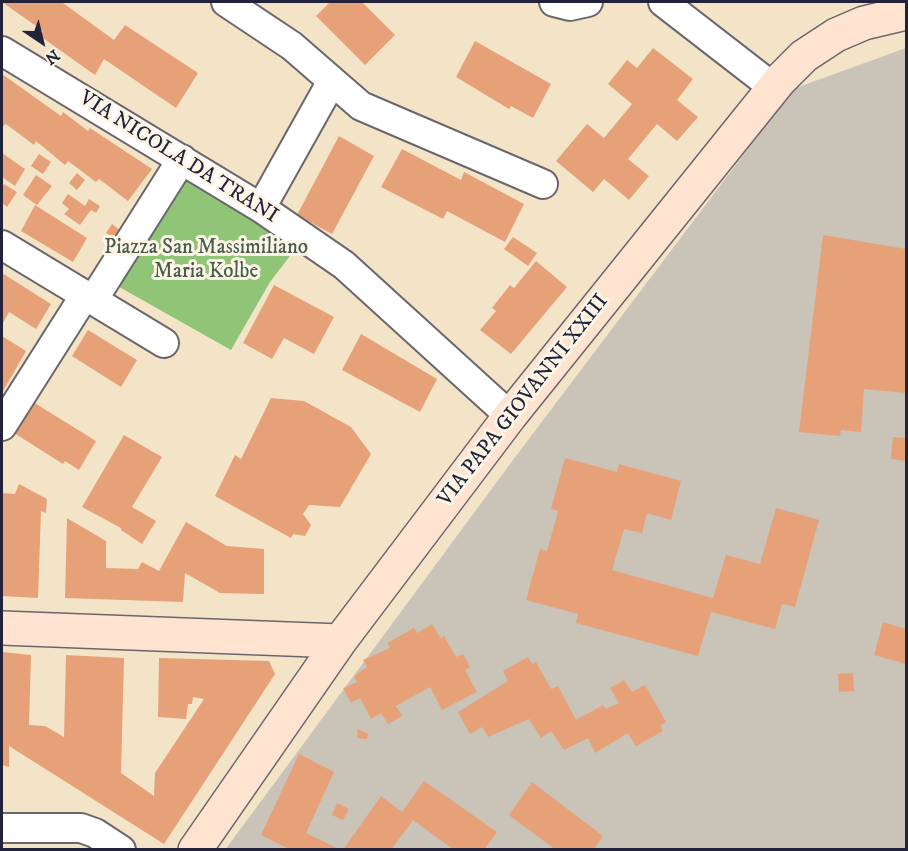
<!DOCTYPE html>
<html>
<head>
<meta charset="utf-8">
<style>
	body { margin:0 }
	#map { position:relative; width:908px; height:851px; overflow:hidden; background:#f3e4c8; font-family:"IM FELL DW Pica",serif }
	canvas { display:block }
	.frame { position:absolute; inset:0; border:3px solid #22223b; pointer-events:none }
	.north { position:absolute; left:12px; top:12px; width:60px; height:60px; -webkit-text-stroke:4px #fcf5e5; paint-order:stroke; rotate:145deg; font-size:16px; font-weight:700; line-height:24px; text-align:center; color:#22223b }
	.north::after { content:''; display:block; margin:auto; width:21px; height:27px; background:#22223b; clip-path:polygon(50% 0,100% 100%,50% 72%,0 100%) }
</style>
</head>
<body>
<div id="map">
<canvas width="908" height="851"></canvas>
<div class="frame"></div>
<div class="north">N</div>
</div>
<script>
const ctx = document.querySelector('canvas').getContext('2d');
ctx.lineJoin = 'round';
function paint(path, color) { ctx.fillStyle = color; ctx.fill(path, 'evenodd'); }
const poly = rows => new Path2D(rows.map(r => 'M' + r).join(''));
function strokePath(path, color, width, dash) { ctx.strokeStyle = color; ctx.lineWidth = width; ctx.lineCap = dash ? 'butt' : 'round'; ctx.setLineDash(dash || []); ctx.stroke(path); }
function label(font, color, halo, rows, align = 'center') {
  ctx.font = font + ' "IM FELL DW Pica",serif'; ctx.lineWidth = 6; ctx.setLineDash([]); ctx.textBaseline = 'middle'; ctx.strokeStyle = halo; ctx.fillStyle = color; for (const [text, x, y, turn = 0] of rows) {
    ctx.save(); ctx.translate(x, y); ctx.rotate((+turn || 0) * Math.PI / 180); ctx.textAlign = isNaN(turn) ? turn : align; if (halo) ctx.strokeText(text, 0, 0); ctx.fillText(text, 0, 0); ctx.restore();
  }
}
const industrial = poly([
	[906,48,906,849,225,850,513,460,793,89]
]);
const green = poly([
	[186,170,299,244,270,282,231,350,114,284]
]);
const building = poly([
	[2,2,64,2,63,3,114,40,125,25,198,73,176,108,104,59,95,75,40,36,43,31],
	[330,2,362,2,395,35,365,65,316,16],
	[475,41,551,84,533,118,511,106,509,109,456,77],
	[653,48,693,79,677,100,698,117,677,141,657,124,628,159,649,176,629,200,604,179,593,192,556,161,587,124,604,138,632,104,608,84,627,60,637,68],
	[2,74,61,116,63,112,88,131,90,128,152,169,128,201,99,179,96,182,68,161,65,165,36,141,34,145,6,124,2,127],
	[339,136,374,156,332,234,297,215],
	[402,149,461,180,464,172,524,204,505,242,447,211,443,219,381,187],
	[2,153,25,169,15,186,2,177],
	[39,154,51,162,43,174,31,166],
	[77,173,85,180,77,190,69,183],
	[36,175,52,186,37,205,23,195],
	[4,184,17,192,7,207,2,203,2,188],
	[68,194,85,206,89,199,100,206,96,213,91,210,80,225,64,214,69,209,62,203],
	[35,205,87,238,73,262,21,231],
	[112,224,121,231,116,239,106,233],
	[823,235,906,249,906,393,864,389,861,432,841,430,840,436,799,432],
	[513,237,537,253,528,266,504,249],
	[536,261,567,287,511,354,480,330,496,311,492,308,510,285,514,288],
	[2,273,51,304,36,329,9,312,2,325],
	[274,285,334,317,314,354,284,338,272,359,243,343],
	[88,330,137,360,121,387,72,356],
	[361,334,437,379,420,412,342,370],
	[2,336,26,351,2,393],
	[271,398,304,401,351,427,371,454,340,507,309,505,303,514,311,525,305,536,293,534,291,538,215,496,235,455,241,459],
	[33,402,96,441,79,470,65,461,63,464,14,433],
	[124,435,162,457,132,507,156,521,142,544,121,530,121,528,82,507],
	[893,437,906,438,906,461,891,459],
	[565,458,617,472,619,464,681,481,671,520,647,513,642,533,624,529,612,570,713,598,726,555,760,564,776,508,819,520,795,607,782,604,775,629,711,612,698,656,576,623,578,614,526,600,540,549,547,551,558,511,551,509],
	[19,484,47,499,46,513,41,511,38,598,2,596,2,493,15,494],
	[67,518,106,541,106,568,138,569,142,562,159,571,186,522,227,546,264,549,264,594,220,593,185,573,183,602,65,598],
	[883,622,906,629,906,664,874,655],
	[432,624,441,639,444,636,456,657,463,654,470,667,465,670,477,692,442,710,430,687,396,706,402,716,388,724,381,713,371,719,360,698,351,703,343,688,357,682,354,676,367,667,363,660,390,648,387,643,414,628,417,633],
	[2,652,31,655,29,725,45,726,64,737,66,655,124,658,121,773,154,796,155,773,204,699,193,697,192,704,188,704,186,719,158,717,159,658,269,661,275,674,164,844,9,746,9,767,2,765],
	[528,657,532,664,536,662,551,689,558,686,576,720,603,705,606,709,619,703,610,688,624,680,632,692,645,685,666,722,660,726,663,731,636,746,628,733,595,753,588,738,564,750,551,731,541,738,529,719,488,737,482,727,470,734,458,712,508,681,503,671],
	[853,673,854,691,839,692,838,674],
	[358,729,368,734,367,739,357,738],
	[299,754,334,772,306,833,341,850,291,850,261,835],
	[424,781,497,832,484,850,454,850,413,820,391,850,343,850,381,796,402,812],
	[532,782,603,836,593,850,556,850,509,815],
	[337,803,349,809,343,820,332,815]
]);
const street = poly([
	[226,2,292,46,361,106,543,184],
	[554,2,570,6,588,2],
	[663,2,774,88],
	[2,51,261,208,344,265,510,416],
	[261,208,332,81],
	[2,245,164,343],
	[93,300,182,159],
	[2,426,85,295],
	[2,828,81,828,95,833,121,850]
]);
const secondary = poly([
	[2,628,340,641],
	[195,850,340,641,510,416,780,80,804,56,836,35,864,23,906,13]
]);
const streetNames = [
	["VIA NICOLA DA TRANI",178,158,32],
	["VIA PAPA GIOVANNI XXIII",524,401,-52]
];
const parkNames = [
	["Piazza San Massimiliano",206,249],
	["Maria Kolbe",206,273]
];
paint(industrial, '#c9c3b8');
paint(green, '#90c476');
paint(building, '#e7a179');
strokePath(street, '#6b666c', 32);
strokePath(secondary, '#6b666c', 36);
strokePath(street, '#fff', 28);
strokePath(secondary, '#fee3d1', 33);
label('21px', '#22223b', '#fcf5e5', streetNames);
label('21px', '#485b50', '#fcf5e5', parkNames);
</script>
</body>
</html>
